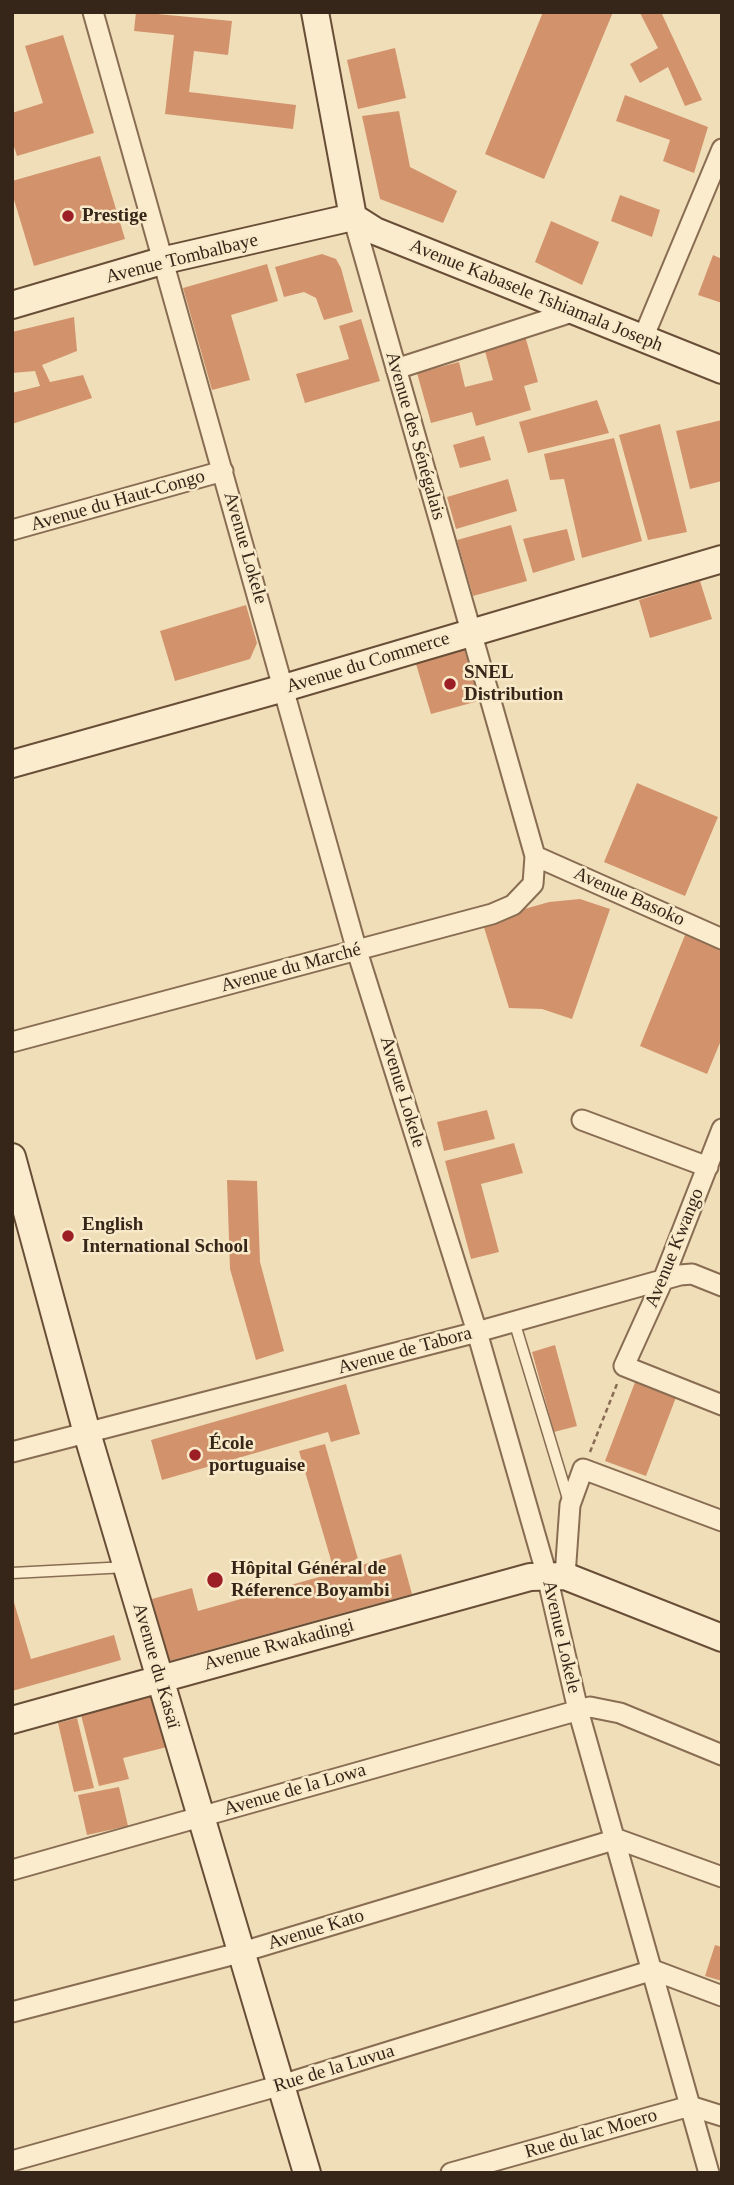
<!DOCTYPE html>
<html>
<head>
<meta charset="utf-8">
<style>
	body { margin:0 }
	#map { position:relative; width:734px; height:2185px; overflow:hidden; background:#f0deb9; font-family:Georgia,serif }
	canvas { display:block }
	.frame { position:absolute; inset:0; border:14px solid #362619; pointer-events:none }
</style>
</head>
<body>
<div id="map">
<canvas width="734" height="2185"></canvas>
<div class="frame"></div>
</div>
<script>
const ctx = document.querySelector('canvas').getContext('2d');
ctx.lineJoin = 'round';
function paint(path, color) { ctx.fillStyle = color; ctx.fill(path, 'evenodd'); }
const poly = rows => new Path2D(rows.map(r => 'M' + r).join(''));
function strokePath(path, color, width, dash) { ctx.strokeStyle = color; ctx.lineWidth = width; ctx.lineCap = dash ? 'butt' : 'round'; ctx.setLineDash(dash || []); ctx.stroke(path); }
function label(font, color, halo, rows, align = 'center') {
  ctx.font = font + ' Georgia,serif'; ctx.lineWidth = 5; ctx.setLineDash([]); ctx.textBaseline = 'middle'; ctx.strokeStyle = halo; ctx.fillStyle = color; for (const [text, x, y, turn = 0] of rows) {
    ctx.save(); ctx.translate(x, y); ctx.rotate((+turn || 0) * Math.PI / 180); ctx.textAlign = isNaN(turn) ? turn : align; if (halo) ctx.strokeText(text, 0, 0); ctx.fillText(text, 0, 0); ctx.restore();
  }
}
const building = poly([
	[136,12,232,21,228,55,194,51,189,92,296,105,293,129,165,114,174,35,134,31],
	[543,12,613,12,544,179,485,154],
	[661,12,702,100,685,106,668,67,640,83,630,64,658,48,640,13],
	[63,35,94,133,17,156,12,140,12,113,43,103,25,46],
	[395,48,406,98,358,109,347,60],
	[625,95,708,127,694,173,663,161,670,140,616,121],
	[399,111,410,167,457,191,443,223,380,199,362,116],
	[100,156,125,239,34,266,12,193,12,181],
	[620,195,660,210,652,237,611,221],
	[551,221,599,242,582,285,535,262],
	[322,254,336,259,341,268,353,312,324,320,316,298,304,292,284,297,275,267],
	[713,255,722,259,722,303,698,295],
	[267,264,278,301,231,315,250,380,212,390,183,288],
	[74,317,77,351,42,365,50,382,83,375,92,398,12,424,12,393,40,386,35,371,12,373,12,332],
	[361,319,380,381,305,403,296,374,349,359,339,326],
	[524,332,538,382,524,386,531,410,476,426,472,412,431,423,417,373,459,362,465,387,493,380,483,344],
	[597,400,609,433,528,453,519,422],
	[722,420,722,481,690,489,676,431],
	[660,424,687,532,648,540,619,435],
	[484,436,491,460,460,468,453,445],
	[614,438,642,541,582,558,564,479,550,480,544,454],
	[508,479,517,511,456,529,447,497],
	[511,525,527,581,473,596,457,540],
	[567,529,575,560,533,573,523,539],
	[700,581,712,619,650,638,639,600],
	[246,605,257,643,250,659,175,681,160,631],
	[467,649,482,700,431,714,416,664],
	[637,783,718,817,685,896,604,862],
	[580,899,610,909,572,1019,542,1009,509,1008,482,921,549,902],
	[685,935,722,949,722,1038,707,1074,640,1046],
	[487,1110,495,1139,444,1151,437,1122],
	[514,1143,523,1173,481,1184,499,1252,471,1259,445,1161],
	[227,1180,257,1181,260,1262,284,1351,256,1360,230,1269],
	[555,1345,577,1426,554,1432,532,1352],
	[637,1377,678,1392,646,1476,605,1461],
	[346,1384,360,1434,331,1442,328,1432,162,1480,151,1440],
	[325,1444,358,1559,333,1567,299,1451],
	[401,1554,412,1594,169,1661,152,1599,192,1588,198,1611],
	[13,1599,31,1659,114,1635,121,1660,12,1691],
	[153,1692,167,1747,123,1758,129,1779,99,1786,80,1711],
	[77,1718,94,1788,74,1792,58,1723],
	[119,1787,128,1826,87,1835,78,1795],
	[715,1945,722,1947,722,1981,705,1976]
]);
const path = poly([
	[590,1452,617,1384]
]);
const lane = poly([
	[514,1321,569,1502],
	[12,1573,127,1567]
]);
const street = poly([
	[93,12,357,951,477,1332,547,1576,578,1710,709,2173],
	[643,338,722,149],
	[396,369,572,312],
	[12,530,223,471],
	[535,856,722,939],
	[12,1042,492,914,513,905,533,884,535,856,353,217],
	[582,1120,708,1167],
	[722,1129,663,1280,624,1366,722,1405],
	[12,1452,477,1332,680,1275,692,1274,722,1286],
	[565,1576,570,1505,583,1469,722,1521],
	[12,1870,590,1707,620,1713,722,1755],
	[12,2012,239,1953,617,1839,722,1877],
	[12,2161,278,2086,653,1970,722,1996],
	[451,2173,690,2106,722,2116]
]);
const secondary = poly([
	[315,12,353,217],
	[353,217,375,231,722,370],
	[12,305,165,260,353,217],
	[12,764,284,688,722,559],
	[12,1157,87,1433,307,2173],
	[12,1720,530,1577,565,1576,722,1638]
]);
const markers = [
	[68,216,7,"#9b1f25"],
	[450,684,7,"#9b1f25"],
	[68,1236,7,"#9b1f25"],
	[195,1455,7,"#9b1f25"],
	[215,1580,9,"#9b1f25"]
];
const poiNames = [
	["Prestige",82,216],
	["SNEL",464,673],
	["Distribution",464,695],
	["English",82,1225],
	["International School",82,1247],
	["École",209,1444],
	["portuguaise",209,1466],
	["Hôpital Général de",231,1569],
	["Réference Boyambi",231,1591]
];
const streetNames = [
	["Avenue Tombalbaye",182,259,-14],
	["Avenue Kabasele Tshiamala Joseph",536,296,22],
	["Avenue des Sénégalais",415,436,74],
	["Avenue du Haut-Congo",118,501,-16],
	["Avenue Lokele",245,548,74],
	["Avenue du Commerce",368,663,-17],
	["Avenue Basoko",629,897,24],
	["Avenue du Marché",291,968,-15],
	["Avenue Lokele",402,1092,73],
	["Avenue Kwango",675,1248,-68],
	["Avenue de Tabora",405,1351,-15],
	["Avenue Lokele",561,1637,77],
	["Avenue Rwakadingi",279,1645,-15],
	["Avenue du Kasaï",156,1666,74],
	["Avenue de la Lowa",295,1790,-16],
	["Avenue Kato",316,1930,-17],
	["Rue de la Luvua",334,2069,-17],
	["Rue du lac Moero",591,2134,-16]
];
paint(building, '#d2936c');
strokePath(lane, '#886d53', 13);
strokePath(street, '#886d53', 23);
strokePath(secondary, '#694e37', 30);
strokePath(path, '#886d53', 2.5, [5, 3.5]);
strokePath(lane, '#fbeccd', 10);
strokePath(street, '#fbeccd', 19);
strokePath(secondary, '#fbeccd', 26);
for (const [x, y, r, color] of markers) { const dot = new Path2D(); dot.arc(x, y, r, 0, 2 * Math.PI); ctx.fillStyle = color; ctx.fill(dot); strokePath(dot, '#f8e9c9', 2.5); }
label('bold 19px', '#362619', '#f8e9c9', poiNames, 'left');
label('19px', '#362619', '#f8e9c9', streetNames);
</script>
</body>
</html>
